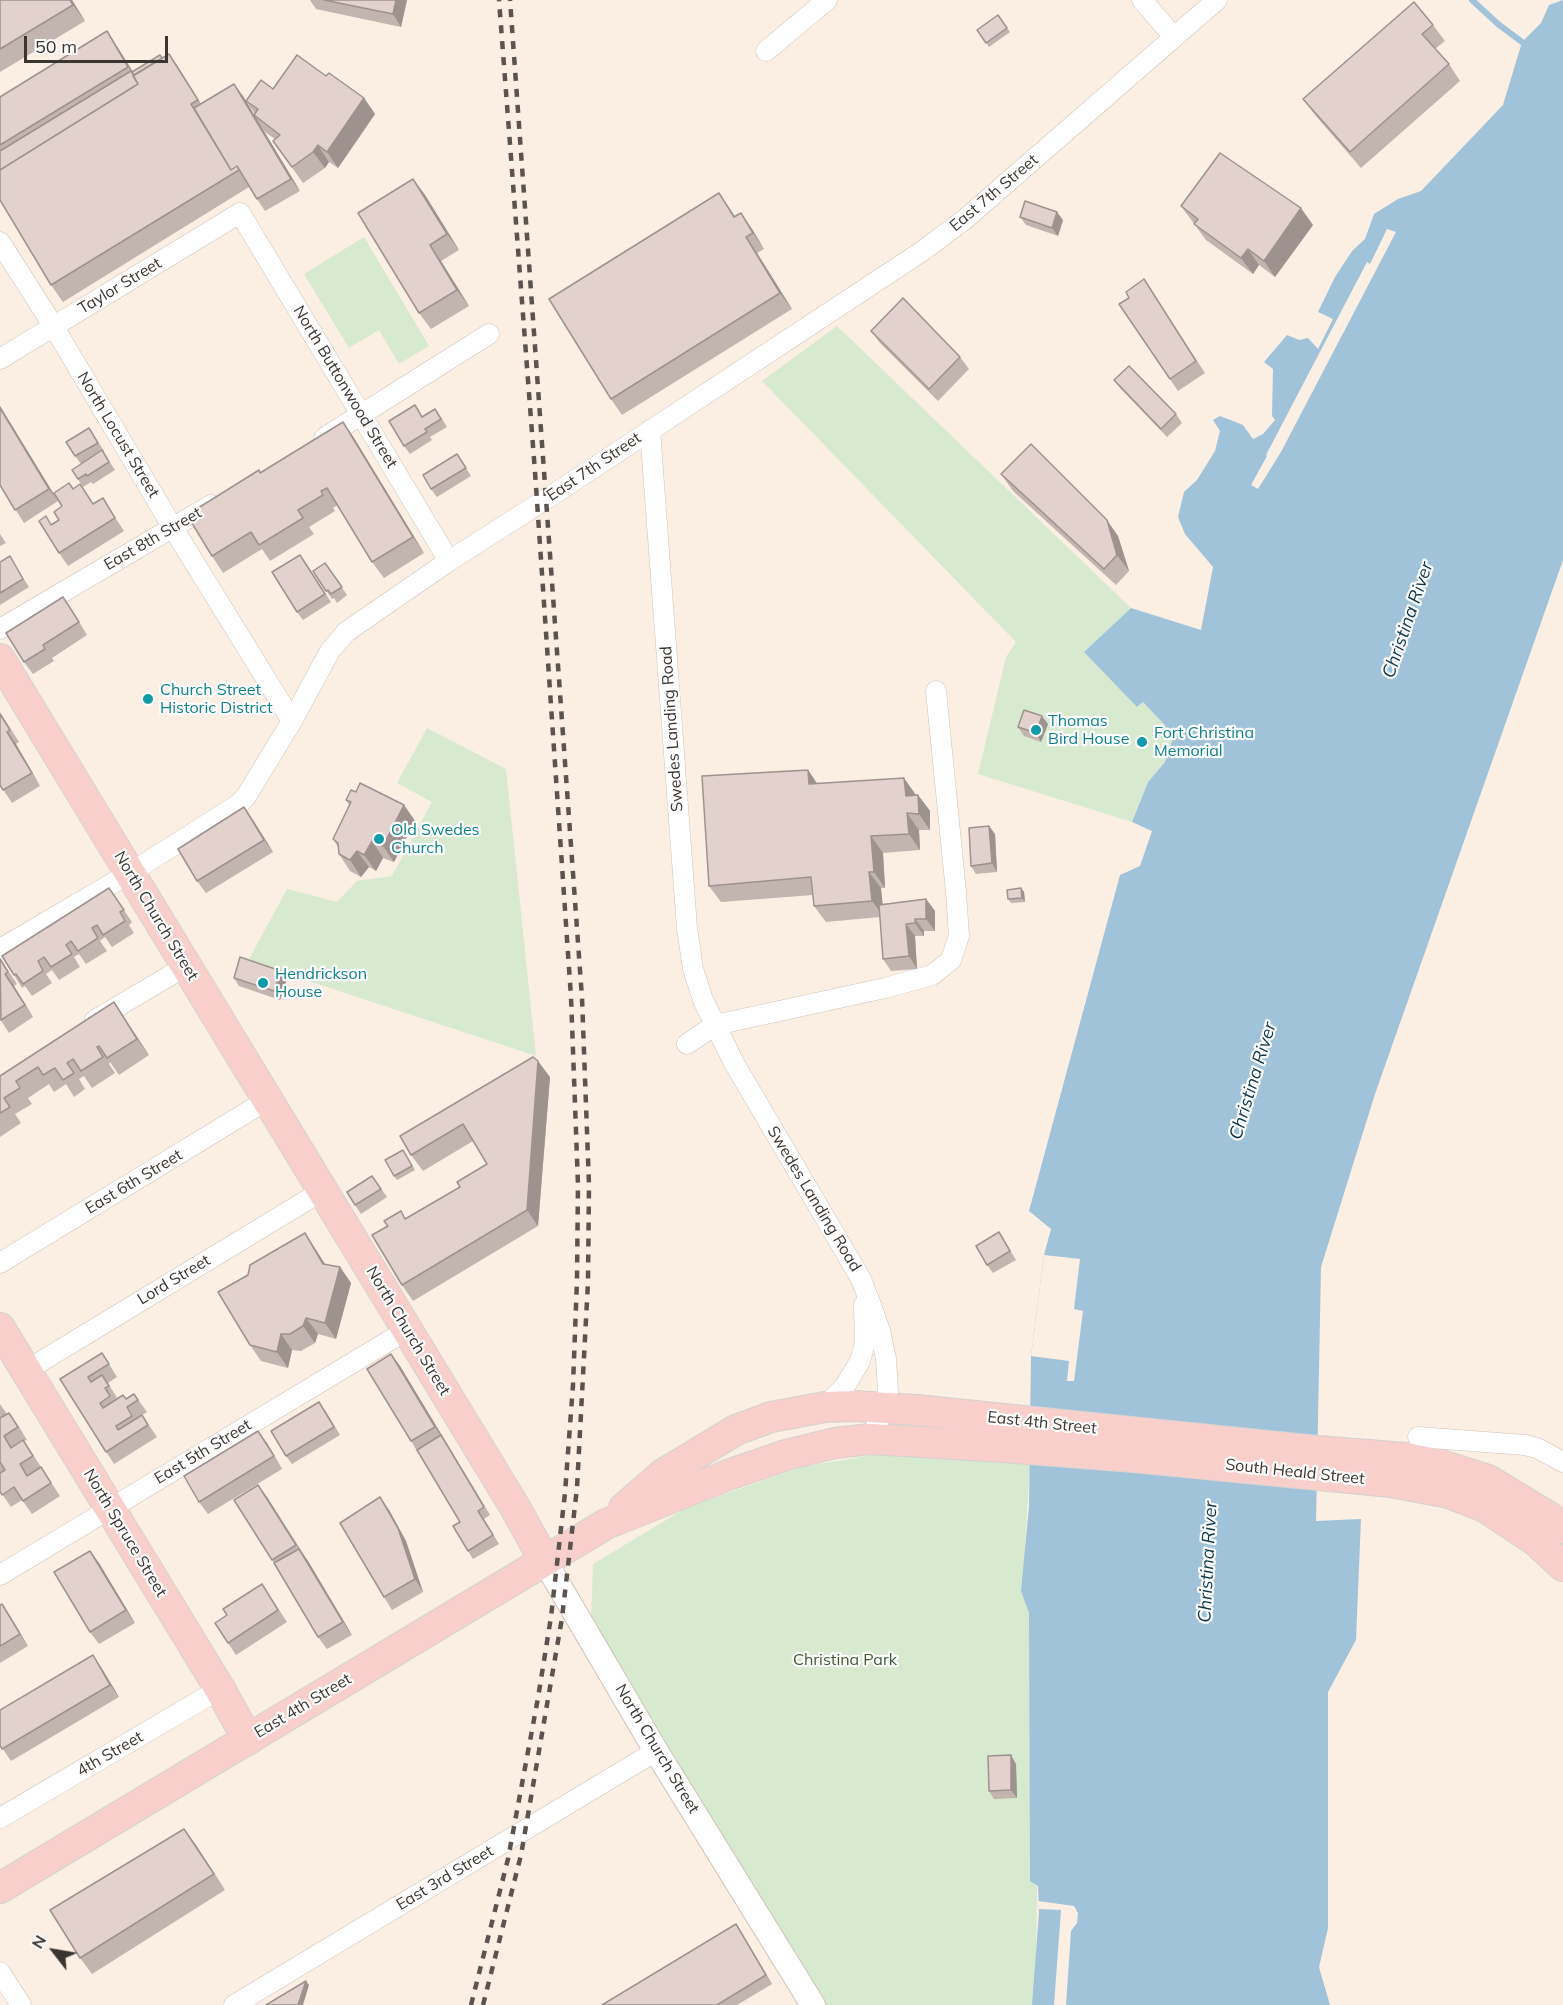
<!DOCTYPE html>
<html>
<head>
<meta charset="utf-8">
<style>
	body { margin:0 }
	#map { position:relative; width:1563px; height:2005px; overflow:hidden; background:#fbeee3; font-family:Mulish,sans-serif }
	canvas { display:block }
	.north { position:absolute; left:24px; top:1921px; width:60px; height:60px; -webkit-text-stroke:4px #fefefe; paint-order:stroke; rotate:301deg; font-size:16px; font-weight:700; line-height:24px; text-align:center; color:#3a3530 }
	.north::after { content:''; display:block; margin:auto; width:21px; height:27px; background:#3a3530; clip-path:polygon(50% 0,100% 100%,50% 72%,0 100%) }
	.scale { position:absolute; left:24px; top:36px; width:144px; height:27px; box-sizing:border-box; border:3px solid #3a3530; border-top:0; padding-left:8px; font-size:18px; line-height:21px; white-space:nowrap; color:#3a3530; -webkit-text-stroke:4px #fefefe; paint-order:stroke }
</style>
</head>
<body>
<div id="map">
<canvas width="1563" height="2005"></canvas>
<div class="north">N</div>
<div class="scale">50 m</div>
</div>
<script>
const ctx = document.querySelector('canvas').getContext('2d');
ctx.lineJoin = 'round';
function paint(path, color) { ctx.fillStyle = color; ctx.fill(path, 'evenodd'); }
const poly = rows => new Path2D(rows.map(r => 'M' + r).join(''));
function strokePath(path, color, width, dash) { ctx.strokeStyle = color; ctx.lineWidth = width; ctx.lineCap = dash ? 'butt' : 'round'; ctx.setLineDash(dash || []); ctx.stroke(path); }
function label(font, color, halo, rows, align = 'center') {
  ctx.font = font + ' Mulish,sans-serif'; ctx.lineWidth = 4.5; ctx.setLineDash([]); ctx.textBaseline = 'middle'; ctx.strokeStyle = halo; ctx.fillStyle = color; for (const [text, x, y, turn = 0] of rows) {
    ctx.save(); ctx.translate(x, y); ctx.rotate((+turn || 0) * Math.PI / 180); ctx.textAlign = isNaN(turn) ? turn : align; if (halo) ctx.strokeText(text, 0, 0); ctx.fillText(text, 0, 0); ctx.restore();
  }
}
const green = poly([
	[364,237,429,346,399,364,379,330,349,348,304,274],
	[837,326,1131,608,1084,652,1138,707,1143,702,1174,735,1165,762,1148,782,1132,822,978,774,1006,657,1016,642,762,381],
	[427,728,506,769,536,1056,248,961,287,889,337,902,357,881,392,876,432,802,397,783],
	[903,1450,1030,1462,1025,1548,1042,1617,1035,2005,825,2005,591,1621,593,1564,686,1508,801,1467]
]);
const water = poly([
	[1563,0,1563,560,1375,1094,1321,1267,1316,1521,1361,1519,1356,1640,1328,1692,1328,1928,1319,1967,1330,2005,1032,2005,1039,1912,1038,1886,1030,1881,1029,1613,1021,1591,1029,1507,1031,1356,1044,1255,1051,1229,1029,1211,1120,875,1140,866,1152,831,1132,822,1148,782,1165,762,1174,735,1143,702,1137,707,1084,652,1131,608,1201,630,1213,567,1185,534,1178,517,1184,492,1197,480,1215,451,1220,431,1213,420,1220,416,1243,425,1253,439,1263,434,1275,420,1272,416,1273,369,1264,362,1287,335,1299,340,1308,338,1318,349,1333,319,1318,312,1335,277,1352,251,1365,239,1374,214,1398,199,1421,191,1503,105,1522,42,1541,23,1549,5]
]);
const pier = poly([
	[1387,229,1396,232,1281,452,1258,489,1251,485,1267,456,1266,455,1367,262,1370,264],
	[1044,1255,1080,1259,1074,1309,1083,1311,1074,1381,1067,1381,1069,1361,1031,1356],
	[1038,1901,1074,1906,1078,1913,1077,1923,1071,1931,1066,2005,1054,2005,1061,1910,1039,1909]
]);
const stream = poly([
	[1472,0,1498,24,1522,42]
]);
const minor = poly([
	[1142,0,1174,37],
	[766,51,827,0],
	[0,242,54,327,173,528,292,721],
	[0,359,240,213,449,561],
	[650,430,687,928,693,969,703,1000,734,1063,861,1279,871,1305,880,1331,886,1359,888,1391,884,1407,871,1439],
	[324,438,489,334],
	[0,629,211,505],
	[0,949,130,873,239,804,247,795,292,721,330,651,346,632,449,561,557,492,921,252,964,220,1217,0],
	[95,1020,186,966],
	[687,1044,715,1025,885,988,932,975,951,960,959,936,956,892,936,691],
	[0,1263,267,1100],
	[27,1370,322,1191],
	[825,1407,845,1386,860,1361,865,1343,864,1305],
	[1418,1437,1525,1445,1537,1448,1563,1462],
	[0,1575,407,1330],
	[0,1818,220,1689],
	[0,1972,21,2005],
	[234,2005,656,1751]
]);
const tertiary = poly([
	[544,1560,656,1751,813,2005]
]);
const primary = poly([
	[0,659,516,1509,544,1560],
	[0,1328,220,1689,248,1740],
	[624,1508,663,1474,736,1430,771,1417,825,1407,856,1406,916,1410,1317,1451,1406,1458,1441,1465,1488,1480,1549,1517,1563,1528],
	[0,1888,606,1524,728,1475,786,1455,835,1443,871,1439,1003,1447,1133,1457,1391,1482,1449,1493,1485,1507,1536,1541,1563,1566]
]);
const rail = poly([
	[471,2005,508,1859,538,1698,551,1617,565,1493,573,1385,577,1280,578,1185,571,997,535,472,499,0],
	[483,2005,521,1855,562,1618,577,1488,588,1282,589,1185,582,998,510,0]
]);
const wall = poly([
	[0,0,72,0,85,21,0,72],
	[310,0,407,0,401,27,316,9],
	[998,15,1010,32,989,47,977,30],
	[1433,25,1445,41,1435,49,1449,64,1460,81,1361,168,1315,115,1303,99],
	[118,48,133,72,169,54,201,104,243,96,254,115,255,114,246,101,273,89,326,76,364,98,375,114,338,168,329,162,325,168,303,183,273,141,275,139,265,132,257,120,300,191,265,211,249,187,63,302,51,285,0,200,0,97],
	[413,179,425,195,459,250,441,261,469,306,431,329,419,313],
	[719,193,735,216,752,229,764,249,757,253,792,309,622,415,611,399],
	[1181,206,1313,225,1275,277,1259,265,1253,274,1206,240],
	[1020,217,1063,220,1058,236,1026,225],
	[1152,292,1205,373,1178,391,1119,304],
	[871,331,960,357,969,369,938,401,880,343],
	[1114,380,1176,414,1182,423,1167,437,1120,388],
	[0,406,58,501,24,523,0,485],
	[423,417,441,417,447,427,430,437,432,440,410,454,404,446],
	[343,422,354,438,424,553,384,578,372,562,338,505,333,508,335,511,309,527,314,534,270,561,262,549,223,573,212,556,260,473],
	[89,428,104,451,103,452,115,470,93,484,91,482,83,487,78,479,81,464,75,456],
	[457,454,471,476,437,497,431,489],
	[1001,474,1118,536,1129,571,1116,585,1013,491],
	[73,489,93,504,111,511,124,531,68,566,59,553,52,524,59,520,62,506],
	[0,534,6,543,0,546],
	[0,562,15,565,29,587,0,605],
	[306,563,331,602,303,620,297,612],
	[325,563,347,595,337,603,334,598,332,599,313,571],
	[72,610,87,635,52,658,54,661,33,674,24,662],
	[0,712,19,742,16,744,40,786,12,803,0,785],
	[1048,724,1041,742,1024,736,1018,727],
	[808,770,817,783,918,795,930,811,930,830,919,830,920,850,883,853,885,888,881,888,882,905,926,899,935,911,935,931,924,931,924,936,915,936,917,969,891,971,883,959,880,917,826,922,814,906,813,895,721,902,709,886],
	[356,792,404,805,415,821,394,862,383,858,376,871,369,867,361,877,350,871,339,854,338,847,333,839,349,805,346,800],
	[253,820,273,852,206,893,197,881],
	[995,834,997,872,976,874,971,866],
	[109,888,132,922,129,925,134,933,112,947,105,937,100,941,107,951,86,964,79,954,74,957,80,967,59,980,52,970,46,974,52,983,32,996,25,986,22,988,14,975],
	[1021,888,1024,892,1025,902,1011,903,1008,899],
	[0,958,17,984,14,986,33,1017,9,1033,0,1019],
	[234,978,287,979,280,1000,239,986],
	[125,1019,149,1055,119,1075,110,1062,109,1064,115,1073,92,1088,84,1076,79,1079,85,1089,74,1097,66,1084,54,1092,49,1084,28,1098,32,1104,15,1114,21,1123,0,1137,0,1076],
	[550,1077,538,1226,413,1301,402,1285,406,1218,460,1187,487,1164,473,1141,423,1171,411,1155,400,1136],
	[406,1154,415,1170,397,1180,394,1176],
	[378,1184,387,1197,361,1214,355,1205],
	[999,1232,1016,1260,993,1273,987,1265],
	[316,1250,325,1264,340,1267,351,1283,336,1339,318,1334,315,1343,301,1351,292,1350,288,1368,261,1361,250,1345],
	[102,1353,117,1377,108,1383,117,1398,114,1401,126,1399,134,1394,147,1412,142,1415,157,1437,114,1464,60,1379],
	[391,1354,400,1366,490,1515,484,1519,499,1544,473,1559,468,1551,460,1522,411,1441],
	[0,1404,7,1414,18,1425,27,1440,24,1441,60,1496,32,1514,22,1500,11,1507,0,1491],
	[325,1410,340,1435,292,1464,286,1456],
	[267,1443,282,1469,208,1514,199,1502],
	[267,1497,308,1561,352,1635,327,1649,318,1637,274,1563,234,1500],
	[389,1510,406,1541,423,1592,392,1610,384,1597],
	[90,1551,99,1563,135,1623,99,1644,90,1632],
	[262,1584,287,1622,236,1655,228,1643,227,1615],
	[0,1605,10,1616,28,1646,0,1663],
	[93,1655,101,1667,119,1697,11,1761,0,1745],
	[1016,1764,1017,1798,994,1799,989,1791],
	[184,1829,225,1890,92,1974,80,1958],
	[741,1932,772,1984,737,2005,602,2005]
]);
const shadedWall = poly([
	[70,0,72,0,85,21,73,5],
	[396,0,407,0,401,27,393,14],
	[107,31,118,48,140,83,141,88],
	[169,54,180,70,209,117,198,100],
	[234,84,243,96,300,191,291,179],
	[364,98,375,114,338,168,327,152],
	[318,145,329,162,325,168,313,152],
	[413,179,425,195,459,250,447,234],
	[1301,208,1313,225,1275,277,1264,261],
	[1057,212,1063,220,1058,236,1052,228],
	[741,213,752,229,764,249,753,233],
	[746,237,757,253,792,309,780,293],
	[430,245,441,261,469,306,457,290],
	[1248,249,1259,265,1253,274,1241,258],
	[0,406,58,501,49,489,0,408],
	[343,422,354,438,424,553,413,537],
	[1107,520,1118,536,1129,571,1117,555],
	[1042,716,1048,724,1041,742,1036,733],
	[7,732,16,744,40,786,32,773],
	[808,770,819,787,809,784],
	[904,778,916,795,906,796],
	[918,795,930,811,930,830,919,814],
	[404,805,415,821,394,862,383,846],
	[244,807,253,820,273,852,264,840],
	[907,813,919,830,920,850,909,834],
	[989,826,995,834,997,872,992,863],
	[871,836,883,853,885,888,874,872],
	[372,841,383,858,376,871,364,855],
	[357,851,369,867,361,877,350,860],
	[869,872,881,888,884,917,872,901],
	[1021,888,1024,892,1025,902,1022,898],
	[926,899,935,911,935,931,926,919],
	[915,919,924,931,924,936,915,923],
	[906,924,915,936,917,969,909,956],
	[281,971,287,979,280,1000,274,991],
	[5,974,14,986,33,1017,25,1005],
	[114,1002,125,1019,149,1055,137,1039],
	[538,1061,550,1077,538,1226,527,1210],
	[305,1233,316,1250,335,1280,323,1264],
	[340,1267,351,1283,336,1339,325,1323],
	[306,1318,318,1334,315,1343,303,1326],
	[281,1334,292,1350,288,1368,277,1352],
	[391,1354,400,1366,490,1515,443,1439,435,1427],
	[258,1431,267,1443,282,1469,274,1456],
	[258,1485,267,1497,305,1558,296,1545],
	[380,1497,389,1510,406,1541,423,1592,415,1579],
	[299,1549,308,1561,352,1635,343,1622],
	[90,1551,99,1563,135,1623,126,1610],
	[2,1604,10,1616,28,1646,20,1634],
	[93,1655,101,1667,119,1697,110,1685],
	[1011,1755,1016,1764,1017,1798,1011,1790],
	[184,1829,196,1845,225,1890,214,1874],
	[736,1924,741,1932,772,1984,766,1975],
	[306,1981,309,1985,303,2005,298,2005]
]);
const building = poly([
	[0,0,70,0,73,5,0,49,0,0],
	[324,0,396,0,393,14,324,0],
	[1414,2,1433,25,1422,34,1449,64,1350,152,1303,99,1414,2],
	[998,15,1007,28,986,43,977,30,998,15],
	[107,31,128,67,0,145,0,97,107,31],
	[169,54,198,100,191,104,231,170,237,166,239,170,51,285,0,200,0,170,138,84,133,76,169,54],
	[160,55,162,58,134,75,132,72,160,55],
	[297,55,326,76,329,73,364,98,327,152,318,145,313,152,292,167,273,141,280,135,254,115,258,109,246,101,261,80,273,89,297,55],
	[131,71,138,84,0,170,0,151,131,71],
	[234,84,291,179,257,199,237,166,231,170,194,108,234,84],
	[1220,153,1301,208,1264,261,1248,249,1241,258,1194,224,1198,219,1181,206,1220,153],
	[413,179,447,234,430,245,457,290,419,313,358,213,413,179],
	[719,193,734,217,741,213,753,233,746,237,780,293,611,399,549,299,719,193],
	[1025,201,1057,212,1052,228,1020,217,1025,201],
	[1144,279,1196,361,1170,379,1119,304,1129,298,1126,292,1144,279],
	[903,298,960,357,929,389,871,331,903,298],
	[1129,366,1176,414,1161,429,1114,380,1129,366],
	[415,405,422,417,435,409,441,419,425,429,427,432,404,446,389,421,415,405],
	[0,408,49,489,15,510,0,485,0,408],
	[343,422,413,537,372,562,327,488,321,491,323,495,298,510,303,518,259,545,251,532,212,556,187,515,259,470,260,473,343,422],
	[89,428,98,443,75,456,66,442,89,428],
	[1031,444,1107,520,1117,555,1104,569,1001,474,1031,444],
	[102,450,109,462,87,476,86,474,78,479,72,470,102,450],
	[457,454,466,468,431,489,423,475,457,454],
	[69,483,73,489,80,484,93,504,103,498,115,518,59,553,39,521,46,516,51,525,59,520,54,512,62,506,54,493,69,483],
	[300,555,325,594,297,612,272,572,300,555],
	[10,556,23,579,0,593,0,562,10,556],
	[325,563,342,587,331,594,328,590,326,591,313,571,325,563],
	[63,597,79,622,43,645,45,649,24,662,6,633,63,597],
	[1024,710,1042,716,1036,733,1018,727,1024,710],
	[0,714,10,730,7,732,32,773,3,790,0,785,0,714],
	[808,770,809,784,904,778,906,796,918,795,919,814,907,813,909,834,871,836,874,872,869,872,872,901,814,906,811,877,709,886,702,776,808,770],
	[360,783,404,805,383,846,372,841,364,855,357,851,350,860,339,854,338,843,333,839,351,802,346,800,351,790,356,792,360,783],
	[244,807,264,840,197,881,178,849,244,807],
	[989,826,992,863,971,866,969,828,989,826],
	[109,888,124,910,120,912,125,921,103,935,97,925,92,928,98,938,78,951,71,941,66,945,72,954,51,967,44,957,38,961,43,971,23,984,16,974,14,975,2,956,109,888],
	[1021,888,1022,898,1008,899,1007,890,1021,888],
	[926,899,926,919,915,919,915,923,906,924,909,956,883,959,879,905,926,899],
	[240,957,281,971,274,991,234,978,240,957],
	[0,959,8,972,5,974,25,1005,1,1020,0,959],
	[114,1002,137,1039,107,1058,99,1046,97,1047,103,1057,81,1071,73,1059,67,1063,74,1073,63,1080,55,1068,43,1075,38,1067,16,1081,20,1088,4,1098,10,1107,0,1113,0,1076,114,1002],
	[533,1057,538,1061,527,1210,402,1285,372,1235,388,1226,384,1221,401,1211,405,1219,460,1187,457,1182,487,1164,463,1124,411,1155,400,1136,533,1057],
	[403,1150,412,1166,394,1176,385,1160,403,1150],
	[372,1176,381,1189,355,1205,347,1192,372,1176],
	[999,1232,1010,1251,987,1265,976,1246,999,1232],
	[305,1233,323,1264,340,1267,325,1323,306,1318,303,1326,290,1334,281,1334,277,1352,250,1345,218,1292,248,1275,250,1265,305,1233],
	[102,1353,109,1364,88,1377,91,1382,102,1375,109,1386,105,1388,110,1396,100,1403,103,1408,123,1395,126,1399,134,1394,138,1400,127,1407,132,1416,116,1426,118,1430,142,1415,148,1425,106,1452,60,1379,102,1353],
	[391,1354,435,1427,411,1441,367,1369,391,1354],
	[319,1402,334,1427,286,1456,271,1431,319,1402],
	[9,1413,18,1427,4,1436,11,1448,23,1440,33,1456,20,1464,27,1476,41,1467,51,1483,23,1501,14,1487,2,1495,0,1491,0,1473,5,1470,0,1462,0,1418,9,1413],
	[258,1431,274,1456,199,1502,184,1476,258,1431],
	[441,1435,484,1507,478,1511,493,1535,468,1551,453,1526,460,1522,417,1450,441,1435],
	[258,1485,296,1545,272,1560,234,1500,258,1485],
	[380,1497,398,1528,415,1579,384,1597,340,1523,380,1497],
	[299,1549,343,1622,318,1637,274,1563,299,1549],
	[90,1551,126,1610,90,1632,54,1572,90,1551],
	[262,1584,278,1610,228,1643,215,1623,227,1615,223,1609,262,1584],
	[2,1604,20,1634,0,1646,0,1605,2,1604],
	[93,1655,110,1685,2,1749,0,1745,0,1710,93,1655],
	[1011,1755,1011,1790,989,1791,988,1756,1011,1755],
	[184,1829,214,1874,80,1958,50,1910,184,1829],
	[736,1924,766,1975,717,2005,602,2005,736,1924],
	[306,1981,298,2005,266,2005,306,1981]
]);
const markers = [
	[148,699,6,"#0f9aa8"],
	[1036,730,6,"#0f9aa8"],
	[1142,742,6,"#0f9aa8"],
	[379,839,6,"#0f9aa8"],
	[263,983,6,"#0f9aa8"]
];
const streetNames = [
	["East 7th Street",994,193,-40],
	["Taylor Street",120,286,-31],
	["North Buttonwood Street",345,387,59],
	["North Locust Street",118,435,59],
	["East 7th Street",594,467,-34],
	["East 8th Street",153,539,-30],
	["Swedes Landing Road",672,729,-94],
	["North Church Street",156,916,59],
	["East 6th Street",134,1182,-31],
	["Swedes Landing Road",814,1199,59],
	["Lord Street",174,1280,-31],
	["North Church Street",408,1331,59],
	["East 4th Street",1042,1423,6],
	["East 5th Street",203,1452,-31],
	["South Heald Street",1295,1472,6],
	["North Spruce Street",125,1533,59],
	["East 4th Street",303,1706,-31],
	["North Church Street",657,1749,59],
	["4th Street",110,1754,-30],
	["East 3rd Street",445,1878,-31]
];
const cultureNames = [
	["Church Street",160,690],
	["Historic District",160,708],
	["Thomas",1048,721],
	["Bird House",1048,739],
	["Fort Christina",1154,733],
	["Memorial",1154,751],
	["Old Swedes",391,830],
	["Church",391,848],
	["Hendrickson",275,974],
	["House",275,992]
];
const parkNames = [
	["Christina Park",845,1660]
];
const waterNames = [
	["Christina River",1408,620,-71],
	["Christina River",1253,1081,-73],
	["Christina River",1208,1562,-87]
];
paint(green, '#d7ead0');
paint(water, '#a0c3da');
paint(pier, '#fbeee3');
strokePath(stream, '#a0c3da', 6);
strokePath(minor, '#cfc3b8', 21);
strokePath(tertiary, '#cfc3b8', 26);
strokePath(primary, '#d4d3d1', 32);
strokePath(minor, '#fff', 20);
strokePath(tertiary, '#fff', 24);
strokePath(primary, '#f9cfcc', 30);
strokePath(rail, '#5b544e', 4.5, [8, 8]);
paint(wall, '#c2b4af');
paint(shadedWall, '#9e928f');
paint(building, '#e2d1cc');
strokePath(building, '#9e928f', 1.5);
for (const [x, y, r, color] of markers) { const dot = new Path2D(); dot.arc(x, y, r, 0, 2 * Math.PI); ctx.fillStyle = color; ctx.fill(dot); strokePath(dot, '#fefefe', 2); }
label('16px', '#3a3530', '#fefefe', streetNames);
label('16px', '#0d838f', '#fefefe', cultureNames, 'left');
label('16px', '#3c5c2e', '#fefefe', parkNames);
label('italic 18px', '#09374f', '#fefefe', waterNames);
</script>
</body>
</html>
